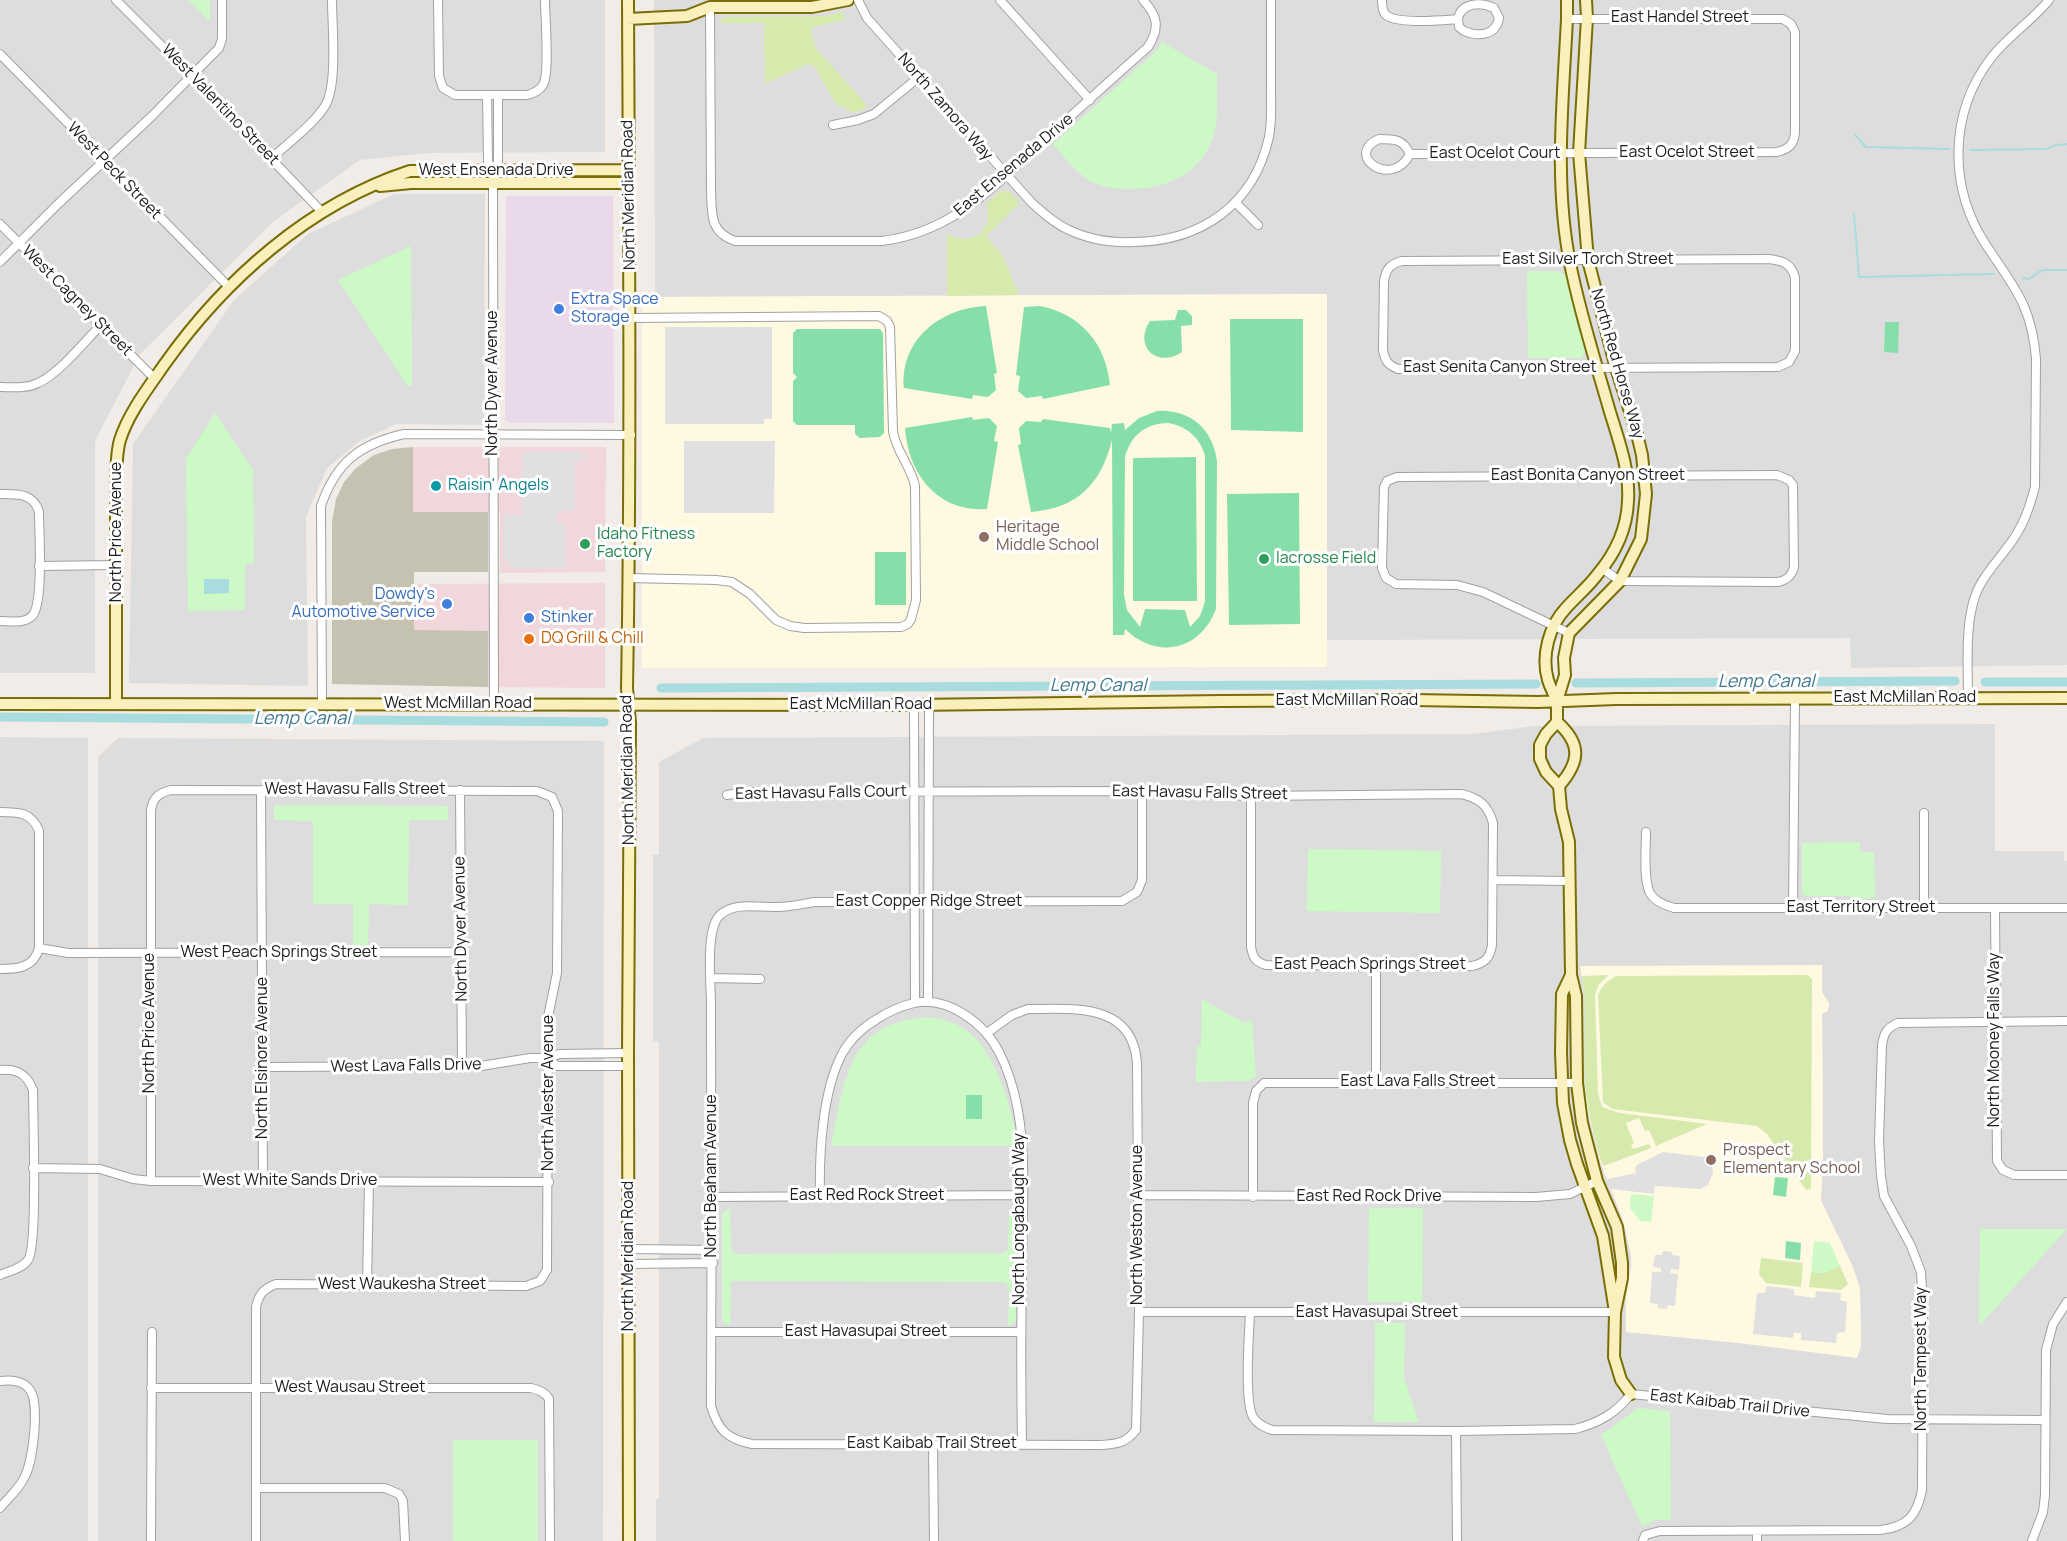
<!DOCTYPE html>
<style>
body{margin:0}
canvas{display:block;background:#f1ece7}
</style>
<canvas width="2067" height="1541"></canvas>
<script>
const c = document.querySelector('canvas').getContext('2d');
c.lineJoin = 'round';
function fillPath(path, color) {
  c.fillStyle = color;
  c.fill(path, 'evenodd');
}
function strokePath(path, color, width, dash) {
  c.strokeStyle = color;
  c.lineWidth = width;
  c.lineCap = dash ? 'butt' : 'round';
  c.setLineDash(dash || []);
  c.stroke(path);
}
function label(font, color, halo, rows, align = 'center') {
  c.font = font + ' Manrope,sans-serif';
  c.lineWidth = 6;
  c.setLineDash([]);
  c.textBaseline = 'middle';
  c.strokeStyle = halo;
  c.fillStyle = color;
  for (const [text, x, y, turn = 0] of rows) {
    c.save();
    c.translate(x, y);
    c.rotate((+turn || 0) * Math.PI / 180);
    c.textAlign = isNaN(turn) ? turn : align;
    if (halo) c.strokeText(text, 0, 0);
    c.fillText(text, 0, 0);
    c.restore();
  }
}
fillPath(new Path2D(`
 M0 0H605V152L427 153 360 160 274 221 140 354 95 441V673H0Z
 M654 0H2067V665L1851 668 1850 638 1327 640V294L655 297Z
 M394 194H485L484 425 396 424 360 441 327 468 306 517 308 686 129 683 133 444 234 300 308 234Z
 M1995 724V851H2064V861H2067V1541H656V1499H659V1042L653 1041V855H659V762L703 738 1473 734 1534 726ZM1581 966H1822L1823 1155 1821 1201 1852 1265 1860 1288 1861 1347 1786 1348 1626 1332V1298L1631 1267V1256L1623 1220 1601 1164 1587 1109 1585 1083V997Z
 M0 737 88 738V1541H0Z
 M118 738 604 741 603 1541H98V757Z`), '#deddde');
fillPath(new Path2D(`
 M413 447H606L605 572 500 573V512H413Z
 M605 583V688L488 687V631H414V584Z`), '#f1d7db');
fillPath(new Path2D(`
 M506 196H613L614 423H510L505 420Z`), '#ead9ea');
fillPath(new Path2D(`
 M1327 294V667L642 668V297Z
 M1822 965V992L1829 1003 1828 1011 1822 1014 1823 1155 1821 1201 1852 1265 1860 1289 1861 1347 1857 1358 1732 1342 1626 1332V1298L1631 1267V1256L1623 1220 1601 1164 1587 1109 1585 1083V997L1580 966Z`), '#fff9e2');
fillPath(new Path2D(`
 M413 447V512H488V572H414V630L488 631V687L332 684V521L336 499 344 482 356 468 374 455 392 449Z`), '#c6c2b2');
fillPath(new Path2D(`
 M842 12 846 19 811 28 815 47 865 103 867 108 854 113 836 104 814 66 808 64 765 84 764 23H719L725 17 825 16Z
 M1002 190 1010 192 1020 203 986 236 1002 254 1019 295 947 296V234C961 242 981 241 987 223 989 216 987 210 987 203Z
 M1609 975 1599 984 1595 995 1598 1093 1602 1107 1620 1113 1707 1124 1656 1146 1649 1130 1645 1131 1639 1118 1626 1123 1634 1143 1631 1145 1633 1149 1649 1144 1651 1148 1604 1166 1602 1164C1594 1138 1587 1110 1585 1082 1583 1047 1588 1011 1582 976Z
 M1808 975 1812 979 1811 1189 1806 1190 1767 1134 1757 1126 1612 1109 1603 1102 1598 995C1601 987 1608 980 1616 976Z
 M1761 1258 1803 1263 1801 1287 1766 1283 1759 1274Z
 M1840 1266 1848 1284 1841 1290 1809 1287 1811 1272 1824 1273Z`), '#d7eaae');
fillPath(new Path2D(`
 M189 0H210V22Z
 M1162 42 1217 74C1217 98 1220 125 1209 147 1193 178 1162 189 1128 189 1115 189 1105 188 1093 182 1076 174 1065 158 1053 144L1156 51Z
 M411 246 412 386 407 385 338 280Z
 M1527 271H1559L1563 275 1569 274 1589 352 1584 353 1582 358H1528Z
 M215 413 253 470 254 563 245 564V610L188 611 186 459Z
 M274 805 448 806V820H409L408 905 369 904 368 947H353V904H313V821L274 820Z
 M1860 842V852H1874L1875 897 1858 900 1851 896H1806L1802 893V843Z
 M1308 849 1441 851 1440 913 1307 911Z
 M1202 999 1244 1023 1252 1020 1256 1077 1249 1081 1196 1082 1197 1047 1201 1046Z
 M925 1017C974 1019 992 1054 1006 1096 1011 1113 1017 1129 1016 1146H831C845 1082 846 1024 925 1017Z
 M1631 1194 1654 1196 1651 1222 1640 1221 1630 1208Z
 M730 1208 731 1249 736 1254 1005 1253 1008 1250 1009 1209 1017 1214 1016 1321 1008 1327 1009 1286 1005 1282 731 1281 730 1326 722 1322V1213Z
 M1369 1208H1423L1422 1302H1368Z
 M1980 1229H2067L1979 1326Z
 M1814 1241 1830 1243 1840 1266 1824 1273 1811 1272Z
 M1375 1323H1405L1404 1378 1419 1422H1374Z
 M1638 1408 1670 1411 1671 1520H1656L1642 1526 1601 1435Z
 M453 1440H538V1541H453Z`), '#ccf9c6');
fillPath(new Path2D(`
 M986 306 997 373 994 374 996 390 988 397 973 395 972 399 904 388C900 339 941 308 986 306Z
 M1040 306C1081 314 1106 344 1110 385L1043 399 1042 396 1026 398 1018 391 1020 376 1016 375 1024 307Z
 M1178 310H1186L1192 316V325L1181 326 1182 352C1157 369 1133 346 1150 321L1175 320Z
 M1230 319H1303V432L1231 430Z
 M1885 322H1899L1898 353 1884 352Z
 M797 329H880L883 333 884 433 880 437 860 438 855 434V425H797L793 421V381L797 377 793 373V333Z
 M1157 411C1190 409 1213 429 1217 461L1216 609C1200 651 1157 660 1125 629L1124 635H1113L1112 440C1101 484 1078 508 1031 512L1018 445 1021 444 1019 428 1026 421 1041 422 1043 419 1110 428 1111 433 1112 424 1124 423 1125 430 1139 418ZM1169 423C1188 427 1200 438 1205 456V602L1200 616 1190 627 1185 610 1145 609 1140 627 1127 610 1124 595 1125 457C1131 435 1146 423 1169 423Z
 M972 417 973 420 989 418 997 426 994 441 998 442 987 509C938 513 908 474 905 428Z
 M1196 457 1197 601H1133V458Z
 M1299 493 1300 624 1229 625 1227 494Z
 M875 552H906V605H875Z
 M966 1095H982V1119H966Z
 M1775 1177 1788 1178 1786 1197 1773 1195Z
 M1786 1241 1801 1243 1800 1260 1785 1258Z`), '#86dfab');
fillPath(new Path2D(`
 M665 327H772V419H764V424H665Z
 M684 441H775L774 513H684Z
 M527 452H579L580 454H587L588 460 580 459 579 462 568 463V465L575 464V510L558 511 557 522 565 523V568L510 569 509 561H503V515L523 514 522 453Z
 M1663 1152 1705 1157 1712 1166 1713 1173 1708 1185 1700 1189 1655 1186 1654 1194 1611 1189 1607 1179 1636 1173 1635 1169 1637 1165Z
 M1663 1251 1672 1252V1255L1680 1256 1679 1270 1671 1269 1670 1273 1678 1274 1675 1306 1668 1305 1667 1309 1658 1308V1304L1650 1303 1652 1272H1661V1268L1653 1267 1655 1255H1662Z
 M1766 1286 1794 1289V1295L1815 1298 1816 1291 1841 1293 1840 1300 1847 1302 1845 1332 1837 1333 1836 1343 1801 1340V1333H1794L1793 1338 1753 1334 1757 1293H1765Z`), '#e0e0e0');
fillPath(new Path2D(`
 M204 579H229V593L204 594Z`), '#a8dcde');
strokePath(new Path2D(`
 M1855 135 1866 147 1949 149
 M1970 150 2046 149 2057 145 2067 144
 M1854 214 1859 277 1994 274
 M2023 278 2029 279 2042 270H2067`), '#a8dcde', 2);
strokePath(new Path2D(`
 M1985 682H2067
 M1576 683 1955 681
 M661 688 1536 684
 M0 717 604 722`), '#a8dcde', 9);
const street = new Path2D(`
 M116 0 191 75 322 212
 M438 0 439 76 443 88 455 95H527C534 93 539 91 543 85 550 73 545 17 545 0
 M858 0 867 18 1031 202C1042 212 1054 223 1067 229 1087 239 1111 243 1134 242 1201 241 1254 205 1269 137 1272 122 1271 106 1271 91 1271 61 1271 30 1271 0
 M1000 0 1090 100
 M1382 0C1382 5 1382 10 1385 14 1395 25 1443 20 1458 19 1461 2 1481 2 1494 8L1499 18C1496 36 1478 37 1464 31L1459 27 1458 19
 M710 7 711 189C712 213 709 232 735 241H882C955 232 997 183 1049 136 1082 106 1115 76 1148 47 1160 28 1158 16 1143 0
 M0 54 229 287
 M487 95 488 162 494 171
 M833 125 858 120 874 114 919 77
 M1379 139C1395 139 1403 139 1410 154 1392 190 1343 155 1379 139Z
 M1410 154 1777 152C1790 149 1795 143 1795 130V32L1791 24 1783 19H1567
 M272 158C289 142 312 126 325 106 338 85 332 26 332 0
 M1235 202 1258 225
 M0 224 154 378
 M1769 259C1784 261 1790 263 1795 277V351L1789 362 1778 367 1398 369C1388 365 1385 361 1383 350L1384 281C1386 269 1390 264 1402 261Z
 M0 262 59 203 151 117 219 48 222 39V0
 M0 387C12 387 26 389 38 383 60 373 83 343 101 325
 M0 494C17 494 34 493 39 512 39 531 44 605 32 616 24 624 10 621 0 621
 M39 566 116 565
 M629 578 716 580 732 582 750 594 776 620 790 626 804 628 901 627 908 624 911 619 916 600 915 486C911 466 896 452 893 431L890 327 887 321 879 316 630 318
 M1569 633 1483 592 1457 585 1396 584 1386 578 1382 568 1384 487 1387 481 1397 477 1777 475 1789 480 1793 485 1794 567C1792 576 1787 580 1778 582L1620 581 1603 569
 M1968 698C1968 666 1964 616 1979 587 1988 569 2003 555 2014 538 2025 522 2030 505 2035 487L2036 359C2032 306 2014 287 1986 245 1948 187 1949 113 1991 58 2008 36 2032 21 2049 0
 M494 704 493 183 494 171 498 162V95
 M322 705 321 506C336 462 360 444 404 434L631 435
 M914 705 915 1003
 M261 790 263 1182
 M460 790 462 1067
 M727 795 746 792 1142 791 1251 796 1461 794C1479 798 1488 805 1493 823L1492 945C1490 958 1485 963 1472 966L1266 965C1255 962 1253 957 1251 947V796
 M0 812C18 812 32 812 39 831V948
 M1646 832C1646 847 1643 880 1650 893 1655 902 1665 905 1674 908H2067
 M1493 880 1570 881
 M1793 908 1795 699
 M1924 908V813
 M1995 908 1997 1161 2003 1170 2014 1175H2067
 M0 969C17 969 34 968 39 948L68 953 461 952
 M711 978 760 979
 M928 1002 929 705
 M987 1033 1012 1015 1028 1009C1073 1009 1133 1002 1137 1063L1139 1312 1136 1430C1126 1443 1117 1444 1101 1445L752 1444C727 1439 718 1430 711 1406 712 1272 711 1138 711 1004 711 984 705 929 720 915 735 901 760 908 778 907 790 907 802 904 814 902L1122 901 1137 892 1142 880V791
 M628 1053 559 1054 548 1058 557 1066H628
 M263 1067 481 1066 530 1058H548
 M0 1070C17 1068 27 1074 33 1090 33 1116 38 1247 28 1260 22 1269 9 1271 0 1275
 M1376 1081V966
 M33 1168 100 1169 133 1179 151 1181 549 1182
 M151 1181V810C153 798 158 793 171 790L537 791 552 797 558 811 557 973 548 1017 547 1270 540 1281 526 1286 276 1284C263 1289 259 1294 256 1307V1541
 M1137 1195 1536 1197 1570 1194 1597 1181
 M711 1197 1022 1195
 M820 1197C819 1155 822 1092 842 1054 850 1039 862 1028 877 1019 888 1012 901 1006 914 1003 948 996 984 1023 999 1052 1032 1117 1022 1197 1022 1267 1021 1326 1021 1385 1022 1445
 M1253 1197V1103L1256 1091 1264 1083H1577
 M629 1249 713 1250
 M629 1264 713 1263
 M367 1285 369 1181
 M1139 1312H1615
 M1250 1313C1249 1333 1244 1402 1253 1417 1257 1424 1264 1427 1272 1430L1456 1431 1575 1429C1599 1423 1616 1413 1631 1394L1887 1419 2045 1420
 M712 1332H1021
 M0 1381C11 1380 23 1380 30 1390 40 1404 33 1463 24 1478 19 1489 8 1498 0 1508
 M151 1388H531C539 1390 545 1392 549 1399L550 1541
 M1456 1431 1457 1541
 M933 1445 934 1541
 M256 1488H385L399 1494 403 1501 405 1541
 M1757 1531V1541
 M151 1541 152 1332
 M1643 1541 1645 1535 1660 1531 1880 1530C1907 1527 1917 1516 1922 1490L1923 1305 1921 1272 1911 1246 1884 1196 1881 1176 1879 1142 1882 1045C1884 1032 1887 1028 1898 1023L2067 1021
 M2032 1541 2043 1512 2045 1495 2046 1350 2053 1324 2067 1302`);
const secondary = new Path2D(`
 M628 0C629 229 631 458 627 688L630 723 628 1053 629 1541
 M1586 0 1587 18 1579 153 1588 260 1616 368 1637 434 1642 455 1646 494 1641 539 1620 581 1569 633 1564 658 1565 675 1557 701V722L1546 734 1540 745V759L1546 772 1559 786 1561 809 1569 842 1571 975 1576 996 1577 1083 1582 1123 1597 1181 1617 1227 1622 1263V1278L1615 1312
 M628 19 687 16 710 7H812L848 0
 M380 186 411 183H628
 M1557 701C1554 694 1550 687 1548 680 1541 656 1549 626 1566 608 1576 597 1588 587 1597 575 1615 554 1627 528 1628 501 1630 471 1619 441 1610 412 1596 363 1580 314 1570 263 1554 183 1563 100 1567 19V0
 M0 704 914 705 1222 701 1412 700 1538 702 1616 699 2067 698
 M116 704V472C117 461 117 450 120 440 128 414 148 388 164 365 224 280 309 204 410 171L628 170
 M1557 722C1582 744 1580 762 1559 786
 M1571 975 1562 994 1561 1052 1563 1103 1570 1140 1577 1164 1603 1236 1615 1312 1614 1357 1621 1380 1631 1394`);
strokePath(street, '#a1a1a1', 10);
strokePath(secondary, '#796e06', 14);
strokePath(street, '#fff', 8);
strokePath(secondary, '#f9f0bd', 10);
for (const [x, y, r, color] of [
 [559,309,6,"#3f7fe0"],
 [436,486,6,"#0f9aa8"],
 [984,537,6,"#8d6e63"],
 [585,544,6,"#2e9e5b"],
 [1264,559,6,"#2e9e5b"],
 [447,604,6,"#3f7fe0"],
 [529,618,6,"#3f7fe0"],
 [529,639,6,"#e8710a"],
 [1711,1160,6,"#8d6e63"]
]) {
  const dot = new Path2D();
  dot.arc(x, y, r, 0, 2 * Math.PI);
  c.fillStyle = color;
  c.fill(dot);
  strokePath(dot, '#fff', 2);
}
label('16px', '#202020', '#fff', [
 ["East Handel Street",1680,18],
 ["West Valentino Street",220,105,46],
 ["North Zamora Way",945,107,49],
 ["East Ocelot Street",1687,153],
 ["East Ocelot Court",1495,154],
 ["East Ensenada Drive",1014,165,-40],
 ["West Peck Street",114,171,46],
 ["West Ensenada Drive",496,171],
 ["North Meridian Road",629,195,-91],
 ["East Silver Torch Street",1588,260],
 ["West Cagney Street",77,301,45],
 ["North Red Horse Way",1617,364,74],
 ["East Senita Canyon Street",1500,368],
 ["North Dyver Avenue",493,383,-90],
 ["East Bonita Canyon Street",1588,476],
 ["North Price Avenue",117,532,-90],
 ["East McMillan Road",1905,698],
 ["East McMillan Road",1347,701],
 ["West McMillan Road",458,704],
 ["East McMillan Road",861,705],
 ["North Meridian Road",628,770,-91],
 ["West Havasu Falls Street",355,790],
 ["East Havasu Falls Court",821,793,-1],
 ["East Havasu Falls Street",1200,793,1],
 ["East Copper Ridge Street",929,902],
 ["East Territory Street",1861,908],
 ["North Dyver Avenue",461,929,-91],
 ["West Peach Springs Street",279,953],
 ["East Peach Springs Street",1370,965],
 ["North Price Avenue",150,1023,-90],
 ["North Mooney Falls Way",1995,1040,-90],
 ["North Elsinore Avenue",263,1058,-90],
 ["West Lava Falls Drive",406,1066,-1],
 ["East Lava Falls Street",1418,1082],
 ["North Alester Avenue",549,1093,-90],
 ["North Beaham Avenue",712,1176,-90],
 ["West White Sands Drive",290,1181],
 ["East Red Rock Street",867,1196],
 ["East Red Rock Drive",1369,1197],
 ["North Longabaugh Way",1020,1219,-90],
 ["North Weston Avenue",1138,1225,-90],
 ["North Meridian Road",629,1256,-90],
 ["West Waukesha Street",402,1285],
 ["East Havasupai Street",1377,1313],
 ["East Havasupai Street",866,1332],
 ["North Tempest Way",1922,1359,-90],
 ["West Wausau Street",350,1388],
 ["East Kaibab Trail Drive",1730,1404,6],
 ["East Kaibab Trail Street",932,1444]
]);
label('16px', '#366cbe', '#fff', [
 ["Extra Space",571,300],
 ["Storage",571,318],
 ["Dowdy's",435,595,"right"],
 ["Automotive Service",435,613,"right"],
 ["Stinker",541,618]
], 'left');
label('16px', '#0d838f', '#fff', [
 ["Raisin' Angels",448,486]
], 'left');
label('16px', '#785e54', '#fff', [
 ["Heritage",996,528],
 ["Middle School",996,546],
 ["Prospect",1723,1151],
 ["Elementary School",1723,1169]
], 'left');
label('16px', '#27864d', '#fff', [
 ["Idaho Fitness",597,535],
 ["Factory",597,553],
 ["lacrosse Field",1276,559]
], 'left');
label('16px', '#c56008', '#fff', [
 ["DQ Grill & Chill",541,639]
], 'left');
label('italic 18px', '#417890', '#fff', [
 ["Lemp Canal",1766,682],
 ["Lemp Canal",1098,686],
 ["Lemp Canal",302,719]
]);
</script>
